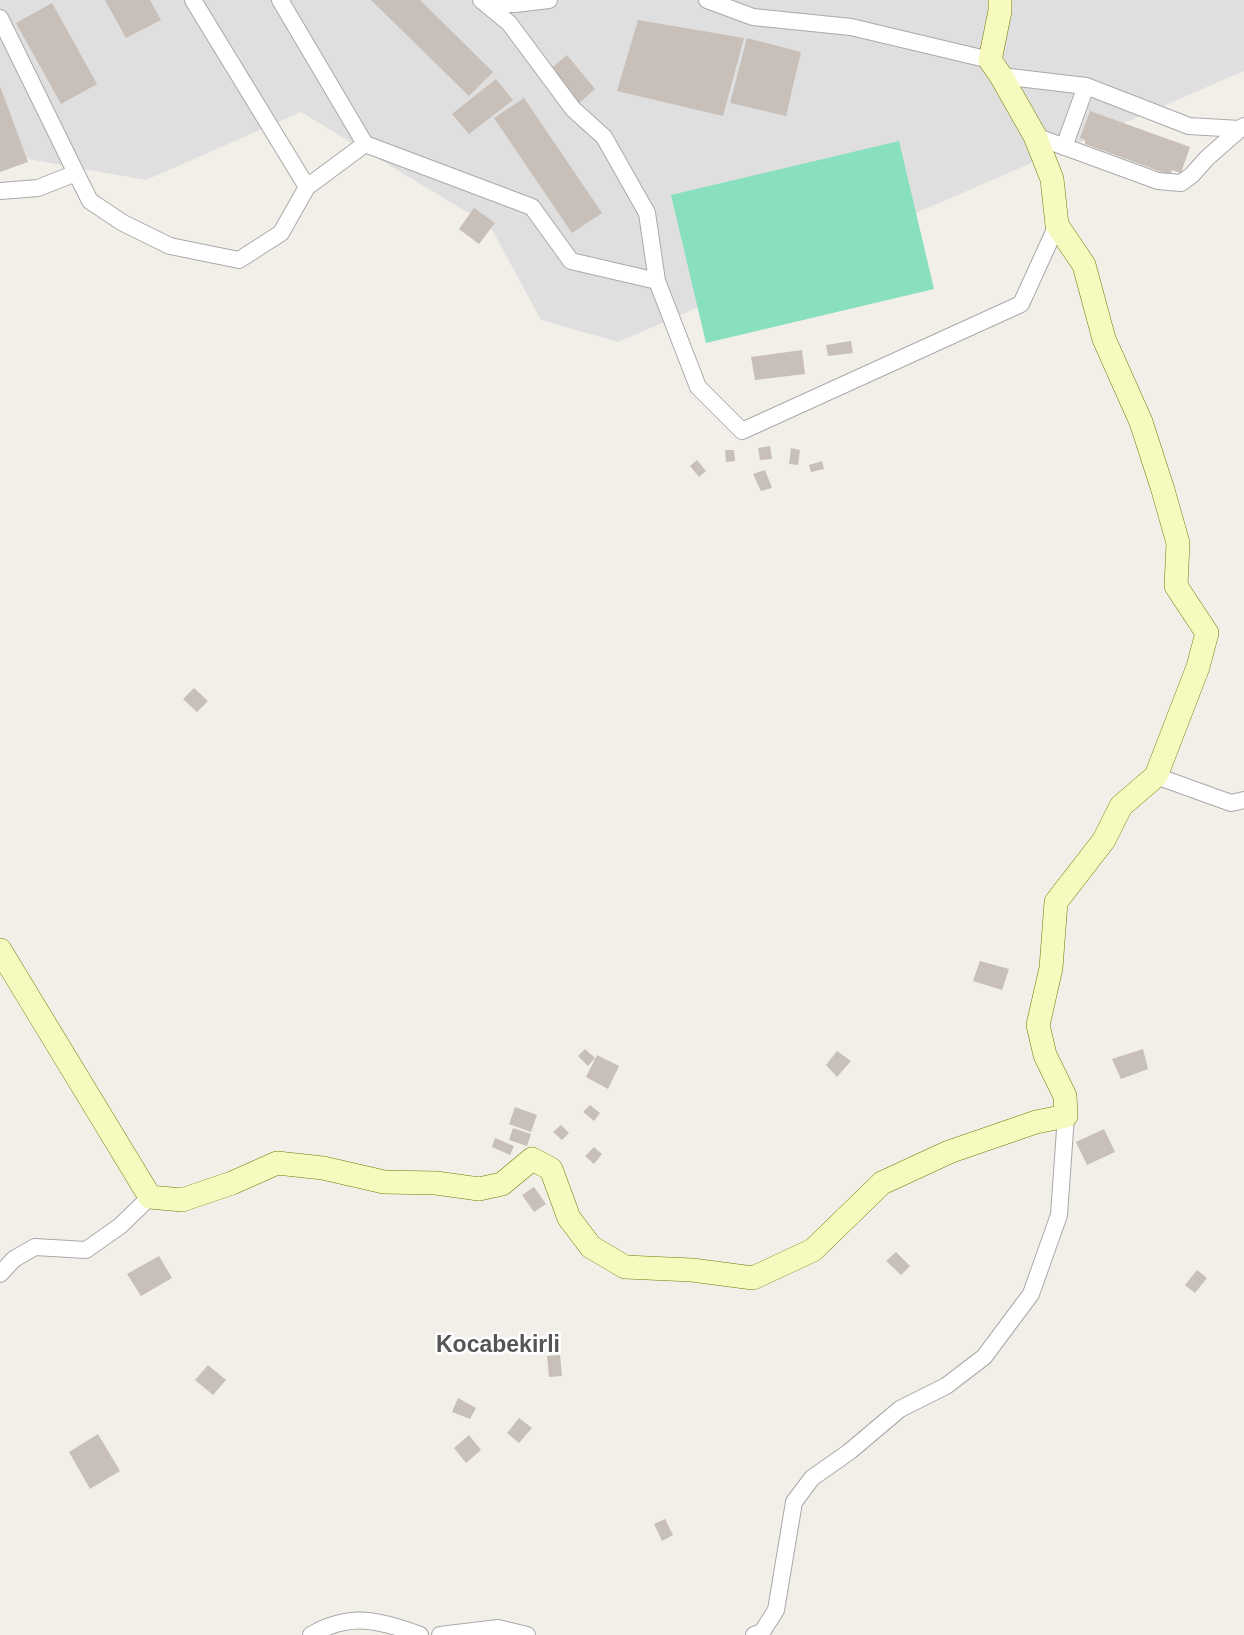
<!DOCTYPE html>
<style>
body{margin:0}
canvas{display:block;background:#f2efe9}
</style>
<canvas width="1244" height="1635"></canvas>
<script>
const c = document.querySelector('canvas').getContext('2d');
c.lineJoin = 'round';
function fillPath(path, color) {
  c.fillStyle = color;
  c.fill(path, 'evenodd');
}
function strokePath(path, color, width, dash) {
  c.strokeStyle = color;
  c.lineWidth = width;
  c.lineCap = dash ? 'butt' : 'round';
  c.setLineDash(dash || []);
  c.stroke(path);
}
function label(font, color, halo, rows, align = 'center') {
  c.font = font + ' Arial,sans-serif';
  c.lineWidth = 5;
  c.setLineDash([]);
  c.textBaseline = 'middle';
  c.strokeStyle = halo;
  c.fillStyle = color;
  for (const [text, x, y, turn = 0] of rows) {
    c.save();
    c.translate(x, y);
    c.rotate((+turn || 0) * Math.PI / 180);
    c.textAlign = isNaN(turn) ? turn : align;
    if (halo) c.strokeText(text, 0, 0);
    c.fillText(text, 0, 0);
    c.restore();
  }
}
fillPath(new Path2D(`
 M0 0H1244V71L618 342 541 320 490 226 301 112 146 180 0 154Z`), '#e0dfdf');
fillPath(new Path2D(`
 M899 141 934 289 706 343 671 195Z`), '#88e0be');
fillPath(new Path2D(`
 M105 0H150L161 20 126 38Z
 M371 0H420L493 72 469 96Z
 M52 3 97 84 61 104 16 23Z
 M638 20 744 38 723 116 617 91Z
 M747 38 801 52 786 116 730 103Z
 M567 55 595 89 577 105 548 71Z
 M496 79 513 100 469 134 452 114Z
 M0 86 28 162 0 172Z
 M524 98 602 213 572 233 494 118Z
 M1090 111 1190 147 1181 173 1172 170 1170 175 1085 144V140L1080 138Z
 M474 208 495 223 479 244 459 229Z
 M851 341 853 353 828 356 826 345Z
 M802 350 805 374 755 380 751 357Z
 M770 446 772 459 760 460 758 448Z
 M791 448 800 450 798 465 789 464Z
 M725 450H734L735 461 726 462Z
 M697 460 706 471 699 477 690 466Z
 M822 461 824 469 811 472 809 465Z
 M765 470 772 488 761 491 753 474Z
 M194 688 208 701 197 712 183 699Z
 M980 961 1009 969 1002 990 973 981Z
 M585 1049 595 1058 588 1066 578 1056Z
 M1143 1049 1148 1069 1121 1079 1112 1059Z
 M837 1051 851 1061 837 1077 826 1065Z
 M597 1055 619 1066 608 1089 586 1077Z
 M590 1105 600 1113 594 1121 583 1112Z
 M515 1107 537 1115 531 1132 509 1124Z
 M561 1125 569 1133 562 1140 553 1132Z
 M513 1128 531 1134 527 1146 509 1140Z
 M1104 1129 1115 1152 1087 1165 1076 1142Z
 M495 1138 514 1146 510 1155 492 1147Z
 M594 1147 602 1154 594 1164 585 1156Z
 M534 1187 546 1204 534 1212 522 1195Z
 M896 1252 910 1266 901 1275 886 1261Z
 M159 1256 172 1278 141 1296 127 1274Z
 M1197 1270 1207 1278 1195 1293 1185 1285Z
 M560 1355 562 1376 549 1377 547 1356Z
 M208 1365 226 1380 213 1395 195 1380Z
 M458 1398 476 1408 470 1419 452 1412Z
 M519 1418 532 1428 519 1443 507 1433Z
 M98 1434 120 1471 90 1489 69 1452Z
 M469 1435 481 1450 466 1463 454 1448Z
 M665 1519 673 1535 662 1541 654 1524Z`), '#c7bfb8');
const street = new Path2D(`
 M193 0 307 187
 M280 0 365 144 532 207 571 261 657 281
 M481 0 509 23 573 109 604 137 647 213 657 281 698 387 742 431 1021 304 1057 225
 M707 0 753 17 851 27 990 60
 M486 4H515L549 0
 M0 18 76 173
 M1001 76 1086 86 1189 126 1240 129 1244 126
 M1035 136 1158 181 1181 183 1192 175 1207 158 1240 129
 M1064 147 1086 86
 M0 191 38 188 76 173 90 201 123 223 170 246 239 260 281 233 307 187 365 144
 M1156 776 1231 803 1244 800
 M0 1274 14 1259 35 1247 86 1250 120 1226 150 1197
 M311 1635C350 1612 380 1620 420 1635
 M440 1635 498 1628 527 1635
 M754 1635 762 1632 776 1610 794 1502 812 1478 849 1452 900 1409 946 1386 984 1357 1031 1294 1059 1215 1066 1116`);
const secondary = new Path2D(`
 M0 950 150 1197 182 1200 232 1183 277 1163 323 1168 384 1182 436 1183 479 1189 502 1184 532 1159 551 1169 569 1218 591 1247 625 1267 692 1270 753 1278 813 1250 882 1183 949 1152 1036 1122 1066 1116 1065 1096 1045 1055 1038 1025 1051 968 1056 902 1104 840 1121 806 1156 776 1198 667 1207 633 1176 586 1178 543 1163 490 1141 422 1104 339 1084 265 1057 225 1052 179 1035 136 1001 76 990 60 1000 11V0`);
strokePath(street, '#a9a9a9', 18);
strokePath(secondary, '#707d05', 24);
strokePath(street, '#fff', 16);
strokePath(secondary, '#f7fabf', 23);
label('bold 23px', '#555', '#fff', [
 ["Kocabekirli",498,1346]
]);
</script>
